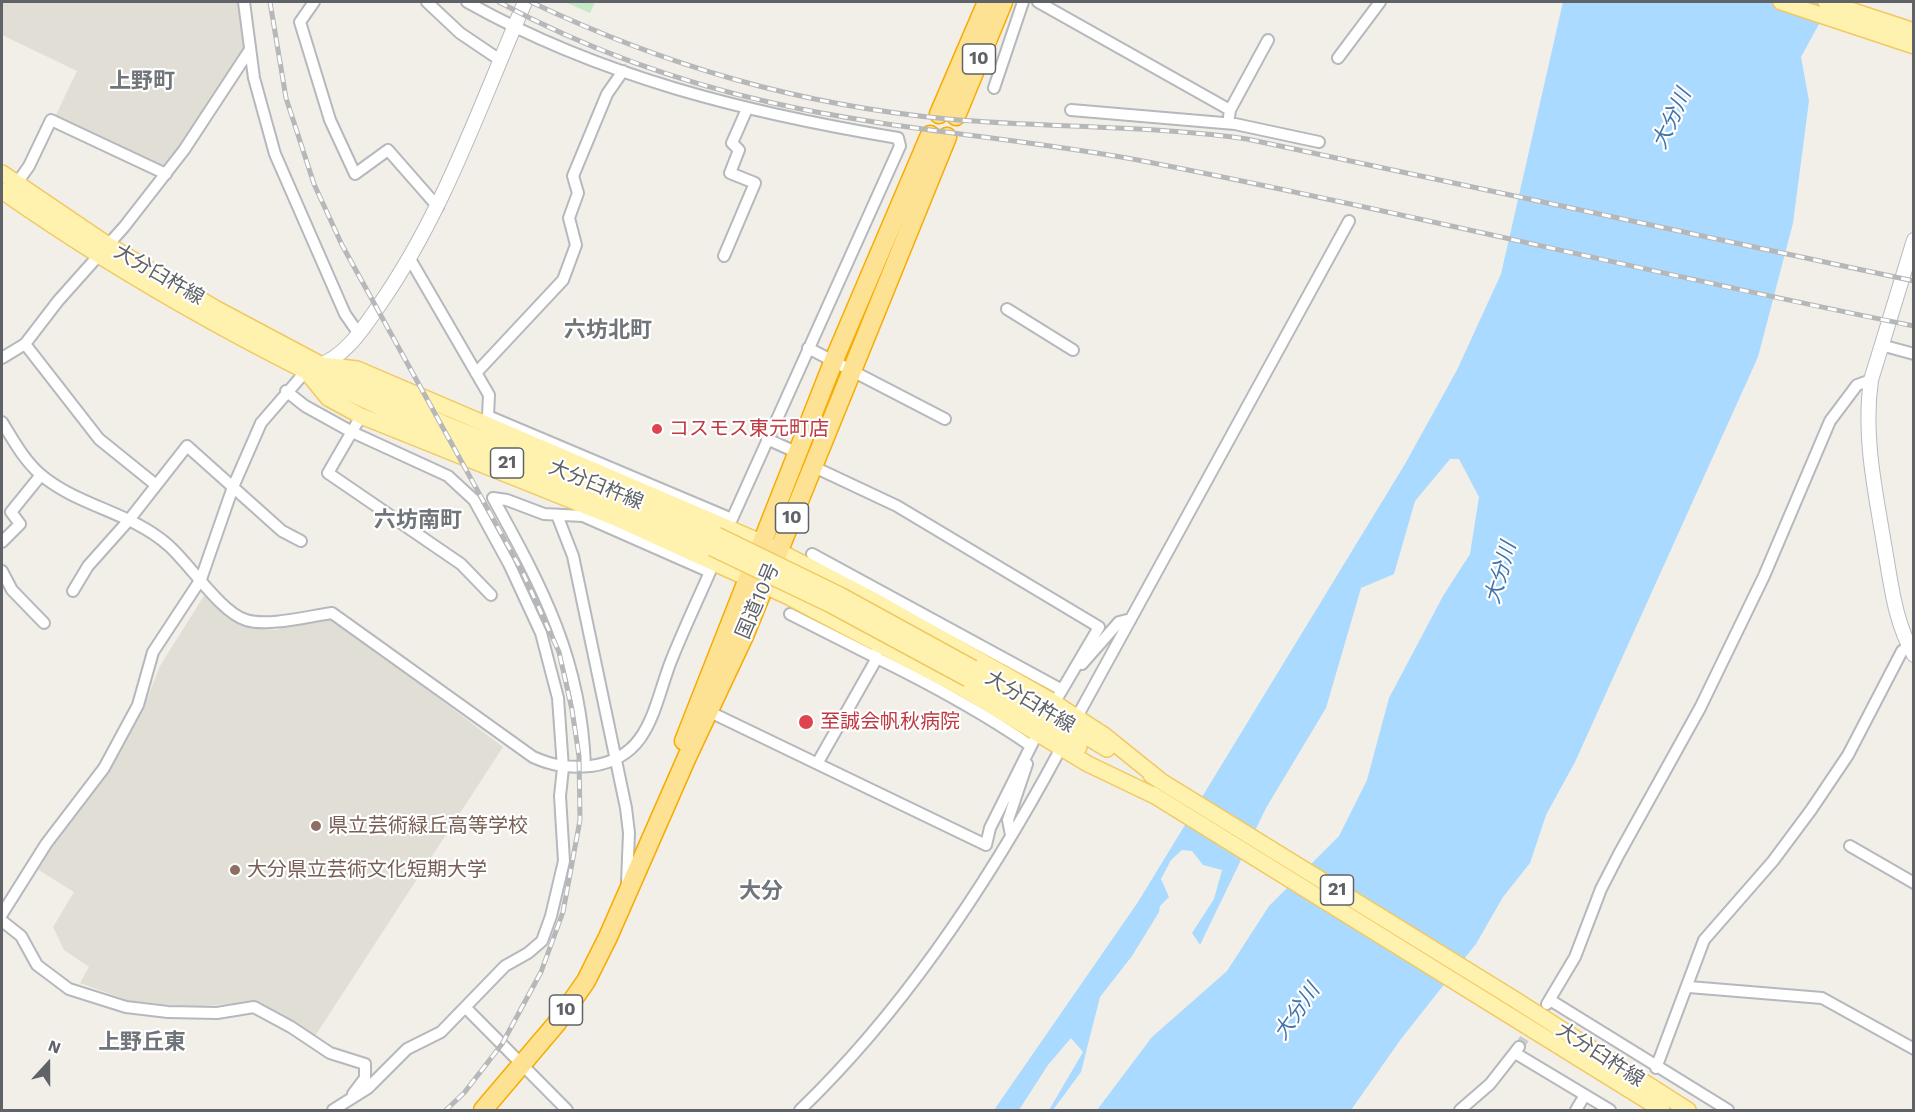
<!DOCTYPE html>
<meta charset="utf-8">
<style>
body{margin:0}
#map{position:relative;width:1915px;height:1112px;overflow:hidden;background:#f1efe8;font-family:"Work Sans",sans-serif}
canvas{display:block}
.frame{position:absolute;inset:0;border:3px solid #5f6368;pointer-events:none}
.north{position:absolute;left:18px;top:1034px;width:60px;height:60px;-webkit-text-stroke:4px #fff;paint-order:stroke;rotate:21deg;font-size:16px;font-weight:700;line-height:24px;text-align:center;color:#5f6368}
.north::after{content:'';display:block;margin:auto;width:21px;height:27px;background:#5f6368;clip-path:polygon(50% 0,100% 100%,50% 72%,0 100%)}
</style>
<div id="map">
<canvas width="1915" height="1112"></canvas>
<div class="frame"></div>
<div class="north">N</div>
</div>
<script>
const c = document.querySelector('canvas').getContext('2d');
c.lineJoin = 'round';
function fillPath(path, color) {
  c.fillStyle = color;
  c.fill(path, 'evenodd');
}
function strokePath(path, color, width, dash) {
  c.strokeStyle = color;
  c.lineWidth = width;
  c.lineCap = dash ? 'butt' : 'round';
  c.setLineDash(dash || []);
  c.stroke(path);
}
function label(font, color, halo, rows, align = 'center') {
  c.font = font + ' "Work Sans","Noto Sans JP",sans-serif';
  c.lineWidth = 4.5;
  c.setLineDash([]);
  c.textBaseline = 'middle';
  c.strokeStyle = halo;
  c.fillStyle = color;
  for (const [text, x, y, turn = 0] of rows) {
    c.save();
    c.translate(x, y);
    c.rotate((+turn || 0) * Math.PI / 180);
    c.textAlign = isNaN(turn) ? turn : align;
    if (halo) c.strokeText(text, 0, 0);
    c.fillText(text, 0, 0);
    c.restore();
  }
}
fillPath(new Path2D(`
 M2 2H238L244 46 181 147 163 171 54 119 77 71 2 35Z
 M205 594 245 627 277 630 289 624 334 619 503 747 315 1036 252 1002 190 1007 130 1001 80 983 89 967 64 950 53 927 74 892 37 869 117 754 145 704 160 666Z`), '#e1ded6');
fillPath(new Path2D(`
 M565 2H595L590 13Z`), '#c5e8c5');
fillPath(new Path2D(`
 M1563 2H1831L1801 57 1809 101 1793 223 1758 357 1575 762 1546 815 1530 863 1503 897 1476 944 1401 1039 1351 1110H1097L1152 1037 1227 971 1269 906 1339 836 1367 780 1389 698 1443 596 1470 554 1479 497 1459 459H1450L1415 501 1394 574 1361 588 1326 708 1266 808 1200 945 1192 933 1214 899 1222 870 1203 865 1192 851 1182 850 1171 860 1161 879 1169 897 1160 906 1159 912 1132 956 1100 997 1081 1072 1053 1110H1049L1083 1052 1071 1038 1048 1065 1019 1110H994L1138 902 1405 464 1457 370 1501 274Z`), '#aadaff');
strokePath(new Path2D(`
 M1519 1047 1543 1010`), '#ccccc8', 10, [10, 5]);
const street = new Path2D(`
 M244 2 254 78 275 154 345 314 359 334
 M314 2 300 22 330 120 355 174 388 150 438 207
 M427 2 460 33 500 60
 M1038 2 1230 110
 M1338 58 1380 2
 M994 88 1023 2
 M1071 110 1235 124 1319 142
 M1229 117 1230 110 1268 40
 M17 183 29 166 51 120 166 174
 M724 256 755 183 730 173 739 150 732 143 747 109
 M410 259 489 395 488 416 732 519 900 146 898 138C748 113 600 77 467 2
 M1007 309 1073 350
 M25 344 99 439 156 485
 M1881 345 1914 354
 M808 348 945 419
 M2 358 25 344 58 301 124 227 184 150 249 51
 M476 373 563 280 576 245 569 218 578 193 573 176 607 94 623 71
 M286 391 305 406 352 432 448 476 474 500 509 564 541 633 558 698 563 768 560 796 564 861 551 916 542 941 528 953 505 966 441 1032 407 1049 368 1088 333 1110
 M361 416 328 473 461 564 491 595
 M2 422C13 440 24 460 40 474 77 506 131 512 168 545 189 563 221 613 246 620 268 627 309 616 332 613L533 757C553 766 568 768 591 766 650 758 653 708 671 661 683 631 697 601 710 572L583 516 544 514 507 500 493 498
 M767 439 798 453
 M812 466 897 506 1099 627 1059 695
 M493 498C543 589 581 659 585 766
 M557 515 573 556 626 808 629 833 627 883
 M2 542 20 524 11 512 41 475
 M812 554 1062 690
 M2 571 12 590 44 623
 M73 591 88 566 129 520 187 446 282 531 301 541
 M790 614 877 658 818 762
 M876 653 877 658C930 684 982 712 1031 746
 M1082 664 1119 622 1131 619
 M710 712 986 845 990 828 1033 742
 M1077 717 1349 221
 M1011 835 1008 820 1027 764
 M1850 846 1914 883
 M2 914 46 844 104 768 138 705 153 652 201 579 233 487 261 423 306 371
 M2 921 21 936 37 965 69 989 126 1007 168 1012 217 1013 254 1007 291 1027 330 1053 365 1064V1078L353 1094
 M1689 987 1822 998 1914 1049
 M1550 1000 1728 1110
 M1547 1004 1575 957 1601 889 1619 854 1700 708 1764 576 1830 421 1857 385 1871 380
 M466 1008 567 1110
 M1515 1053 1610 1110
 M1656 1068 1704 940 1773 861 1811 810 1848 755 1902 651 1908 646
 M800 1110C907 1007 991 879 1061 748
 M1460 1110 1490 1084 1519 1047
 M1576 1110 1585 1095`);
const secondary = new Path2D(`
 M1914 240 1871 380C1863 436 1875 489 1884 544 1891 582 1894 621 1914 655
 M316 367C346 356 362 330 380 304 444 212 480 105 525 2`);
const primary = new Path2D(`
 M1781 2 1914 46
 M1826 2 1914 31
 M2 173 108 245 215 308 322 365 445 424 717 535
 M2 191C139 287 287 367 441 435 530 474 622 509 712 548
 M322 365 357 369 763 543 877 602 1050 700 1104 735 1160 780
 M306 371 328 398 361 416 613 517 789 597 964 689 1088 764 1159 798
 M973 668 1107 749
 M968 679 1079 747
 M1151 775 1514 999 1688 1110
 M1152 794 1662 1110`);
const highway = new Path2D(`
 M939 114 987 2
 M956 116 1003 2
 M684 741 834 360 930 135
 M483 1110 556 1024 586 981 608 937 687 757 744 636 947 137`);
strokePath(street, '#b5b8bc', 14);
strokePath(secondary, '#b6babf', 16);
strokePath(primary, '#f2c960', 18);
strokePath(highway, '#f9ab00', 21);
strokePath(street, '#fff', 10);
strokePath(secondary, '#fff', 14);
strokePath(primary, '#fff2af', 15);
strokePath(highway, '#fde293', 18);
const rail = new Path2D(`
 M270 2 286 98 314 184 342 245 523 573 559 652 572 710 579 756 580 820 563 912 541 972 502 1044 464 1093 446 1110
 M499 2C584 48 679 82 773 103 896 131 1024 138 1148 162 1404 212 1658 275 1914 326
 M531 2C666 66 799 105 948 119 1048 128 1147 125 1247 139L1914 281`);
strokePath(rail, '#b6b7b8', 5);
strokePath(rail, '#fff', 3, [9]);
const primaryBridge = new Path2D(`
 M717 535 840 595 973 668
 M712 548 831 605 968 679`);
strokePath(primaryBridge, '#f2c960', 18, []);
strokePath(primaryBridge, '#fff2af', 15);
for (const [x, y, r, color] of [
 [657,429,6,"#e0444e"],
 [806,722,8,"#e0444e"],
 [316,826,6,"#8d6e63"],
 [235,870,6,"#8d6e63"]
]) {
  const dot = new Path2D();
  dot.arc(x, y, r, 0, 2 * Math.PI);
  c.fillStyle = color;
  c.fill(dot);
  strokePath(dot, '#fff', 2);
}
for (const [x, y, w] of [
 [979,59,33],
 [507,463,33],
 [792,518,33],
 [1337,890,33],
 [566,1010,33]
]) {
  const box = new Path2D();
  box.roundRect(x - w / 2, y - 15, w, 30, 4.5);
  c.fillStyle = '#fff';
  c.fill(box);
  strokePath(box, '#5f6368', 1.5);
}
label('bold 18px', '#5f6368', null, [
 ["10",979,59],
 ["21",507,463],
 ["10",792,518],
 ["21",1337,890],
 ["10",566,1010]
]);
label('20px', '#5f6368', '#fff', [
 ["大分臼杵線",159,275,30],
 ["大分臼杵線",596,485,22],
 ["国道10号",758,601,-67],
 ["大分臼杵線",1030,702,31],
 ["大分臼杵線",1600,1055,33]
]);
label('20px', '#be3a42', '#fff', [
 ["コスモス東元町店",669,429],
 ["至誠会帆秋病院",820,722]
], 'left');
label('20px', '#785e54', '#fff', [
 ["県立芸術緑丘高等学校",328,826],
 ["大分県立芸術文化短期大学",247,870]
], 'left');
label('italic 21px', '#4174aa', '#fff', [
 ["大分川",1672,119,-65],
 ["大分川",1501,573,-74],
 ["大分川",1297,1012,-55]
]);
label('bold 22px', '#70757a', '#fff', [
 ["上野町",142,82],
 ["六坊北町",608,331],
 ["六坊南町",418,521],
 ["大分",761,892],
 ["上野丘東",142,1043]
]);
</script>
